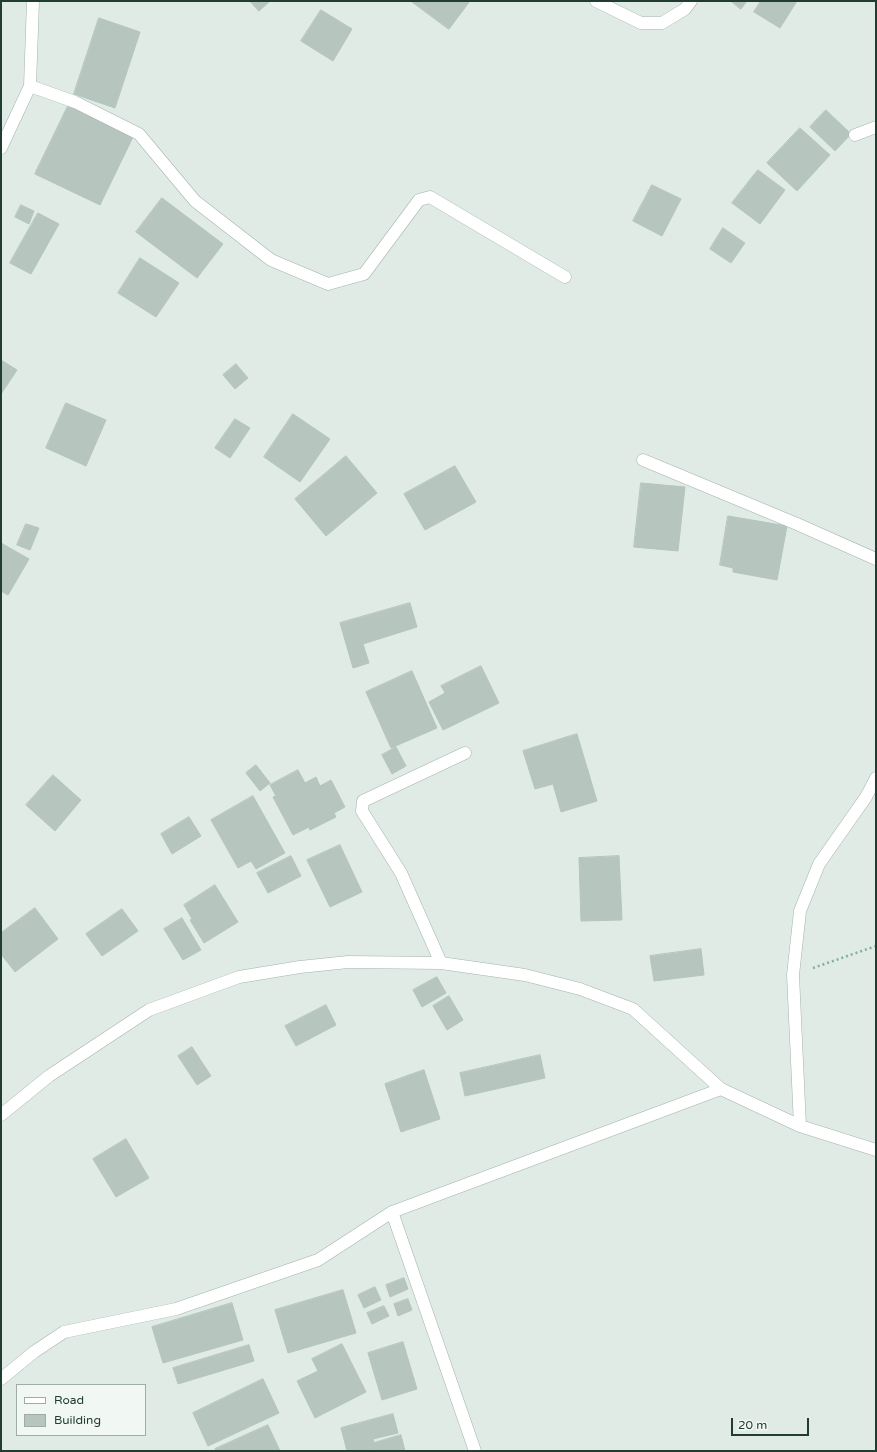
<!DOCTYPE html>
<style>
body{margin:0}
#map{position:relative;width:877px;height:1452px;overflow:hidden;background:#e0ebe6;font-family:"Varela Round",sans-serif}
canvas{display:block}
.frame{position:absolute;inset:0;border:2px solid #213c33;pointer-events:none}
.legend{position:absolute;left:16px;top:1384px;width:130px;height:52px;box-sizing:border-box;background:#f1f8f4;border:1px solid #9eada7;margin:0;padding:5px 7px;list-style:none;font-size:12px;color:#213c33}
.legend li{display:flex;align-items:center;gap:8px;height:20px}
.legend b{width:20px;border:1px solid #9eada7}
.scale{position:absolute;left:731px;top:1418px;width:78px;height:18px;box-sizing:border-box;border:2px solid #213c33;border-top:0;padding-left:5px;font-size:12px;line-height:14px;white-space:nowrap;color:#213c33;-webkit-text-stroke:3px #f1f8f4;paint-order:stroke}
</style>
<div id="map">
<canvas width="877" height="1452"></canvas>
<div class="frame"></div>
<ul class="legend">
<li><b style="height:5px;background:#fff"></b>Road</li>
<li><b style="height:11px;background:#b6c6be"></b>Building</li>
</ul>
<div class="scale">20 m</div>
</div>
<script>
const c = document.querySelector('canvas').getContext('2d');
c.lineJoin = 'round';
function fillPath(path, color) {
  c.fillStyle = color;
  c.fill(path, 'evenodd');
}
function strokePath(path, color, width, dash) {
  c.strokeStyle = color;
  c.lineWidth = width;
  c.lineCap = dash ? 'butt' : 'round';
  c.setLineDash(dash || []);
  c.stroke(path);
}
const building = new Path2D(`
 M250 1H270L259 11Z
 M411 1H470L449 29Z
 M731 1H747L741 9Z
 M761 1H797L780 28 754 12Z
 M321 10 352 29 333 61 301 41Z
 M99 18 140 32 115 108 74 94Z
 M68 106 133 137 100 205 35 174Z
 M826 110 851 134 835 151 810 127Z
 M800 128 830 155 797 191 767 163Z
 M758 170 785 190 760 224 732 203Z
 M652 185 681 199 662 236 633 221Z
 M162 198 223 244 197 278 136 232Z
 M21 205 34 211 29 224 15 217Z
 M38 213 59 224 31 274 10 263Z
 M723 228 745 243 731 263 710 249Z
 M140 258 179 283 156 317 118 293Z
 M1 360 17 370 1 394Z
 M236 364 248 378 235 389 223 375Z
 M66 403 106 420 86 466 46 448Z
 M293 414 330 439 300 482 264 457Z
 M235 419 250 428 230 458 215 448Z
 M346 456 377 493 326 536 295 499Z
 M455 466 476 502 425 530 404 494Z
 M641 483 685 487 678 551 634 547Z
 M728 516 787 526 777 580 733 572V568L720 565Z
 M26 524 39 528 30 550 17 545Z
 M1 543 29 559 8 595 1 591Z
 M410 603 417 627 363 644 369 663 353 668 340 623Z
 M481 666 499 703 443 730 429 702 445 693 441 686Z
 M412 671 437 728 391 748 366 692Z
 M577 734 597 801 561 812 553 784 535 789 523 751Z
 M396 747 406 766 392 774 382 755Z
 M256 765 270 783 260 791 246 773Z
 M298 770 305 783 316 777 320 786 331 780 345 807 334 813 336 817 310 830 309 827 293 835 273 797 276 796 270 785Z
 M53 775 81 800 55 831 26 805Z
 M253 796 285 853 256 869 251 861 238 868 211 820Z
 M189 817 201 836 172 854 161 834Z
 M340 845 362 892 330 907 307 860Z
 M291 856 301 876 268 893 257 873Z
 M619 856 622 920 581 921 579 858Z
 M215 885 238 922 204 943 190 920 192 919 184 905Z
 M35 908 58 939 15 972 1 954V933Z
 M122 909 138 931 102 956 86 934Z
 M182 918 201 950 183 960 164 929Z
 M701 949 704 975 654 981 650 956Z
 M437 977 446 993 422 1007 413 990Z
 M449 996 463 1020 447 1030 433 1006Z
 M326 1005 336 1025 296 1046 285 1026Z
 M192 1047 211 1076 197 1085 178 1056Z
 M540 1055 545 1078 465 1096 460 1073Z
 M424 1070 440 1119 401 1132 385 1084Z
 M126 1139 149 1178 116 1197 93 1159Z
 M404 1278 408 1289 390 1297 386 1285Z
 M375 1287 381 1300 364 1308 358 1295Z
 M343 1290 356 1333 288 1353 275 1310Z
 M408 1299 412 1310 398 1316 394 1304Z
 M232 1303 243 1340 163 1363 152 1327Z
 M384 1306 389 1316 372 1324 367 1313Z
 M403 1342 417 1389 382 1400 368 1353Z
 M342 1344 366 1392 315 1418 297 1381 318 1371 312 1359Z
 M249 1345 254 1361 178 1384 173 1368Z
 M263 1379 279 1413 208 1446 193 1413Z
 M393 1414 398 1433 373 1439 376 1451H347L341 1428Z
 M268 1425 280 1451H216L215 1449Z
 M401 1435 405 1451H377L374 1443Z`);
fillPath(building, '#b6c6be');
strokePath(building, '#b3c5bc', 1);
const minor = new Path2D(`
 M596 1 641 23H662L685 9 691 1
 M30 86 75 102 139 134 195 201 271 260 328 284 364 274 419 200 430 197 565 277
 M855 135 876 127
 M1 148 30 86 33 1
 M643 460 797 524 876 559
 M441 963 401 873 362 811 363 801 465 753
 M1 1115 49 1076 149 1010 239 977 300 967 348 962 441 963 525 975 580 989 633 1009 721 1089 800 1126 876 1150
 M800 1126 793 975 800 911 819 864 866 797 876 778
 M392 1212 475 1451
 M1 1379 34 1352 64 1332 176 1309 318 1260 392 1212 721 1089`);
strokePath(minor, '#a3b3ad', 13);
strokePath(new Path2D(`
 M813 968 876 946`), '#80af9d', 2.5, [2, 3]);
strokePath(minor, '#fff', 12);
</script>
